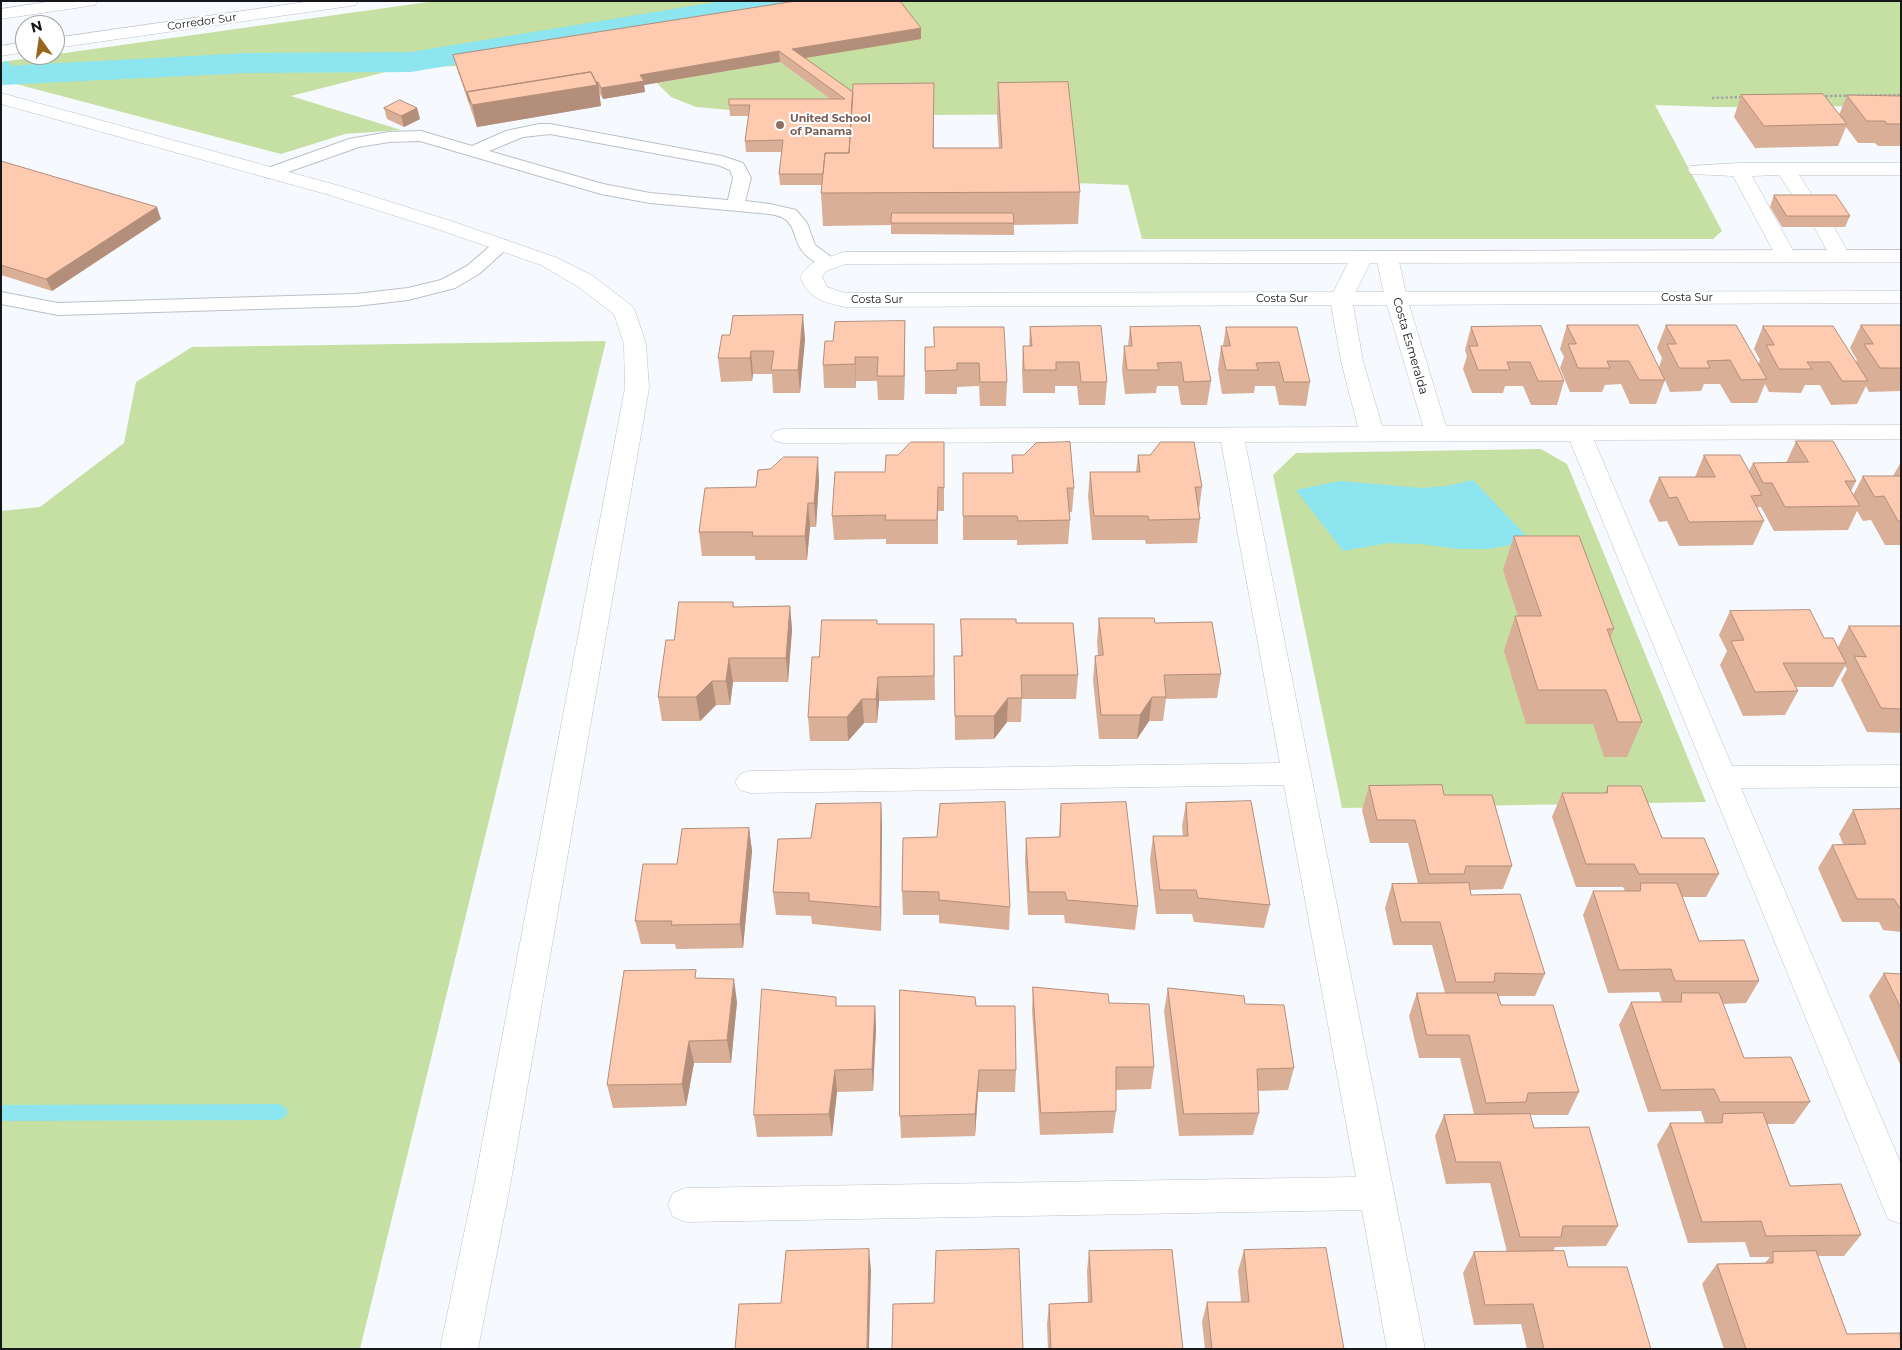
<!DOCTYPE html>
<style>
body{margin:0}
#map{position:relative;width:1902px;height:1350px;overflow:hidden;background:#f6f9fe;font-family:Montserrat,sans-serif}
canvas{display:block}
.frame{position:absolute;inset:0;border:2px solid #15171a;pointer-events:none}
.north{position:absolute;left:15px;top:15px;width:50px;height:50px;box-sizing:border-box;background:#fff;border:1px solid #a1a2a3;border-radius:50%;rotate:346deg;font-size:14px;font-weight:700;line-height:20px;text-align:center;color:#15171a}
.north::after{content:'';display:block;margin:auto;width:18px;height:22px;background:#98651a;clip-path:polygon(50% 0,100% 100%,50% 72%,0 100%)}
</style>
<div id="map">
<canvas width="1902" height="1350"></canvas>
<div class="frame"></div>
<div class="north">N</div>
</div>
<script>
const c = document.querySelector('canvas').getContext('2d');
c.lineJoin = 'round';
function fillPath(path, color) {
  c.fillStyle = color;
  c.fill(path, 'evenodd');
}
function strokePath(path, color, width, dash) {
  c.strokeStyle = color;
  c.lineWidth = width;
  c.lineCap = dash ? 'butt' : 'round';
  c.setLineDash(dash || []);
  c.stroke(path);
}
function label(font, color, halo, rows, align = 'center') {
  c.font = font + ' Montserrat,sans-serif';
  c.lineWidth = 4;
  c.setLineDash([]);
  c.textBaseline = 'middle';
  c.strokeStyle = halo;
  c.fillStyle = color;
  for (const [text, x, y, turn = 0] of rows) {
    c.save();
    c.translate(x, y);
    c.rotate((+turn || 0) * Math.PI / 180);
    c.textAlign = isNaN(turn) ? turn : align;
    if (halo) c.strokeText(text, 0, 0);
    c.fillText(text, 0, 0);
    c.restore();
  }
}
fillPath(new Path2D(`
 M435 1H865L456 66 397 69 291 96 401 130 345 134 281 154 1 80V62Z
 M892 1H1901V106L1715 107 1655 105 1722 231 1713 239H1142L1128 185 1074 183 1067 114 934 115V110L862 109 793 60Z
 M780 62 845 110H730L696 107 671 97 657 83Z
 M606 341 360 1349H1V511L40 507 124 443 136 382 192 347Z
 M1541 449 1567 464 1706 802 1342 808 1273 475 1296 453Z`), '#c6e0a3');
fillPath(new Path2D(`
 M1473 480 1531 541 1488 549H1459L1420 544 1388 543 1343 551 1296 490 1340 481 1421 488 1447 486Z`), '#8ce5ef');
fillPath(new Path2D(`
 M6 61 11 64 10 76 5 79 1 77 3 62Z
 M279 1104 285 1107 288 1112 285 1117 279 1120 1 1121V1105Z`), '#8ce5ef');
fillPath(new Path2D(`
 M722 1H793L789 7 778 10 411 72 248 73 1 85V67L5 66 248 53 411 52Z`), '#8ce5ef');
const service = new Path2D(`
 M539 124H550L722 156 743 163 751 178 745 201 770 204 796 210 807 223 815 245 838 262 835 266C828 268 823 266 817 263 790 248 800 231 785 219 781 216 775 215 770 214L650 203 601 194 420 141 389 142 359 147 271 178 265 177 262 173 265 169 349 139 389 132 421 131 472 146 506 131ZM550 134 718 165 730 170 733 178 728 200 650 193 603 184 489 151 523 137Z
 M502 240 508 241 511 245 479 274 455 288 408 300 356 306 58 315 1 304V292L58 303 356 294 408 288 441 280 467 266 496 241Z`);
const minor = new Path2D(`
 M1 93 340 186 451 221 555 257 593 276 632 306 635 311 646 344 649 388 510 1186 478 1349H440L474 1186 625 388 624 344 614 314 577 286 541 265 437 229 326 194 1 104Z
 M1739 163H1901V175H1799L1820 207 1817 211 1810 213 1803 211 1779 175 1752 176 1796 256 1793 260 1786 262 1779 260 1776 256 1733 176 1691 174 1688 170 1691 166Z
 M1824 221 1831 223 1834 227 1850 256 1847 260 1840 262 1833 260 1830 256 1814 227 1817 223Z
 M1362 251 1369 253 1373 257 1352 299 1363 361 1382 426H1423L1385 298 1376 257 1380 253 1387 251 1394 253 1398 257 1407 298 1446 426 1901 425V439L1594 440 1732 766 1901 765V787L1741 788 1901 1164V1224L1888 1219 1883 1207 1570 441 1245 442 1425 1349H1387L1362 1210 686 1222 673 1217 668 1205 673 1193 686 1188 1356 1177 1284 785 750 793 740 790 735 782 740 774 750 771 1280 763 1221 442 783 443 775 441 771 436 775 431 783 429 1358 427 1341 361 1330 299 1351 257 1355 253Z`);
const tertiary = new Path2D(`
 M1901 250V262L846 264 826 271 822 277 827 287 845 293 1901 291V303L845 307C823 302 808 299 800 276L812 263 844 252Z`);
const motorway = new Path2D(`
 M53 1H97L95 5 89 6 1 19V9Z
 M312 1H358L356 5 350 6 55 48V38Z
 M25 42V52L1 56V46Z`);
strokePath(service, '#bbc1c8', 2);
strokePath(minor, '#bbc1c8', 1);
strokePath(tertiary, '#bbc1c8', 1);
strokePath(motorway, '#bbc1c8', 1);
strokePath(new Path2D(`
 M1821 96 1901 95
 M1712 98 1743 97`), '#a4a6aa', 2.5, [2.5, 2]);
fillPath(service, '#fff');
fillPath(minor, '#fff');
fillPath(tertiary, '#fff');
fillPath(motorway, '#fff');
fillPath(new Path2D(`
 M921 39 805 58 853 92 934 83V148H999L997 114 998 83 1080 192 1078 224 1014 225V235L891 234V225L823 226 821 193 822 185H780L779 174 782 152H746L745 141 749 116H730L729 105 830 99 780 62 644 85 645 92 603 99 599 93 601 106 477 127 456 66 453 55Z
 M1741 95 1839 115 1847 95 1901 96V146H1878L1875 143H1858L1846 127 1838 146 1755 148 1734 117Z
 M384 108H417L420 119 404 127 387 119Z
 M1 161 161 219 52 291 1 275Z
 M1774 195 1850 216 1845 227H1782L1770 207Z
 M905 321V345L904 400H878L877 381H856V388H824L823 365 833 341Z
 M1567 325 1659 367 1662 358 1657 348 1666 325 1758 364 1760 360 1754 349 1763 326 1856 362 1857 360 1850 348 1861 325H1901V390L1900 391 1869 392 1866 386 1857 404 1831 405 1820 385H1805L1801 393 1769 392 1765 384 1757 403H1731L1720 384H1704L1701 391 1670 392 1665 380 1656 404H1630L1621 384 1605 385 1602 392H1570L1560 368 1564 357 1560 349Z
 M934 327 1007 382 1006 406H980L979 386 957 387V394H925V371L934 347Z
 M1030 327 1107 382 1105 405H1079L1077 386H1055V393H1023L1022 370 1023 346H1029Z
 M1130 327 1211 381 1207 405H1181L1178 386H1157L1156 393 1125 394 1122 370 1124 346H1128Z
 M1226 327 1310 382 1306 406 1279 405 1275 386H1255L1254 393 1222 394 1218 370 1221 346H1223Z
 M1471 327 1564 381 1557 405H1531L1523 386H1505L1503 393H1472L1463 369 1467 356 1465 350Z
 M805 339 800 393H773L772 374H753L752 381 721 382 718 358Z
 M1796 441 1856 481 1851 491 1853 495 1863 476H1893L1901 462V545H1885L1871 520 1863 521 1857 511 1848 530 1774 531 1761 507H1757L1764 521 1753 545 1679 546 1667 521 1659 522 1649 501 1659 477H1695L1704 455 1749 471 1753 463H1786Z
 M944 442V511H938V544H886V539L834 540 832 516 885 472 898 455Z
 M1012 455 1074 488 1072 512H1069L1070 520 1068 544 1017 545V540H963V473H1012Z
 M1138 455 1202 487 1199 510 1200 519 1197 543 1146 544 1145 540H1092L1088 496 1090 472H1136Z
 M819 481 816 527H810L807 560H755V556H702L699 532 756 487Z
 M1514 536 1614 629 1610 639 1642 722 1627 757H1604L1593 724H1526L1504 651 1515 616H1518L1503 570Z
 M733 602 734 607 790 606 792 630 788 682H733L730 705H716L700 721H662L658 697 674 640Z
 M1730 611 1824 638 1838 647 1849 626H1901V733L1867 732 1841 680 1847 669 1845 666 1833 687H1795L1798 691 1785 715 1743 716 1720 665 1727 651 1719 635Z
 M1099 618 1155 623 1221 674 1217 698 1166 699 1163 721H1149L1137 739H1099L1093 680 1095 656H1098L1097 642Z
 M961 619 1016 623 1078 675 1076 699H1022L1021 722H1007L994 739 955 740 954 656H961Z
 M877 624H934L935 700 879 701 877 723H864L848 741H810L808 717 819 657Z
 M1369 786 1444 795 1512 866 1503 889 1470 890 1471 895 1545 974 1535 996H1499L1501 1005 1579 1092 1568 1115H1530L1534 1128 1618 1226 1606 1246 1555 1247 1553 1252 1568 1267 1651 1349H1527L1521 1324 1474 1325 1463 1273 1474 1252H1507L1490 1183 1446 1184 1435 1136 1444 1115 1474 1114 1460 1058H1419L1409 1016 1417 993H1445L1432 945H1393L1385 908 1392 884H1418L1408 843H1370L1362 810Z
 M1608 786 1662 838 1719 874 1706 897H1682L1699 941 1759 981 1746 1003 1723 1004 1744 1058 1810 1102 1794 1124H1767L1790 1186 1861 1235 1844 1256H1818L1847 1334 1901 1349H1724L1702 1284 1717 1264 1765 1263 1770 1257H1750L1745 1242 1688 1243 1657 1145 1670 1123H1705L1701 1111 1648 1112 1619 1025 1631 1002H1662L1659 992 1608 993 1583 915 1593 891H1625L1623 887H1576L1552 817 1562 793H1605Z
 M881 803 882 827 881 931 812 924 811 916 776 915 773 892 811 838Z
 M1186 803 1270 905 1264 928 1194 922 1192 914H1156L1150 860 1153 836H1183L1182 826Z
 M1061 804 1138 906 1135 930 1065 923 1064 915H1028L1025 861 1026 838 1059 837Z
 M1901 809V932L1883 930 1879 922H1842L1818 868 1832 845 1843 844 1839 834 1853 810Z
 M749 828 752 851 743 948 676 949 675 944H641L635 921 677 864Z
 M903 838 1010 907 1009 930 939 923V915H903L902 891Z
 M1884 973 1901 974V1066L1869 996Z
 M697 978 737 1002 731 1063H694L686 1106 613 1108 607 1085Z
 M1033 987 1109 1003 1154 1067 1151 1089 1116 1090V1111L1113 1133 1040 1135 1032 1010Z
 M1168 988 1245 1004 1294 1068 1288 1090 1258 1091 1259 1113 1253 1135 1179 1136 1164 1011Z
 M837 1006H875L876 1028 873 1091 837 1092 832 1136 757 1137 754 1115Z
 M976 1006 1016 1070 1015 1092H978L975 1136 901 1138 900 1116Z
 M1244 1250 1344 1349H1205L1202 1322 1207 1302H1241L1238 1271Z
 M1089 1251 1183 1349H1048L1047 1324 1049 1304 1088 1303 1087 1271Z`), '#daaf97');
fillPath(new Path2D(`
 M921 28V39L793 60 792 49Z
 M779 51 780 62 644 85 645 92 603 99 601 88 640 75Z
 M598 82 601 106 477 127 472 105Z
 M417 108 420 119 404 127 401 116Z
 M157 207 161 219 52 291 46 279Z
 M803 315 805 339 800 393 798 370Z
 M905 321V345L904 400V376Z
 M751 351 753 374 752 381 750 358Z
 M855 357 856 381V388L855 364Z
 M818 457 819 481 816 527 814 503Z
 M808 503 810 527 807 560 805 536Z
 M790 606 792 630 788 682 786 658Z
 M729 658 733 682 730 705 726 681Z
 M878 677 879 701 877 723 876 699Z
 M712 681 716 705 700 721 696 697Z
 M1152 697 1149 721 1137 739 1140 715Z
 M1008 698 1007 722 994 739V716Z
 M862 699 864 723 848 741 847 717Z
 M881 803 882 827 881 931 880 907Z
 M749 828 752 851 743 948 740 924Z
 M734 979 737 1002 731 1063 727 1040Z
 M875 1006 876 1028 873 1091 872 1069Z
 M689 1041 694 1063 686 1106 682 1084Z
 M835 1070 837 1092 832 1136 829 1114Z
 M979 1070 978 1092 975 1136V1114Z
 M869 1249 871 1270 869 1349H867Z`), '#b28e7b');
const building = new Path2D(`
 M796 1H900L921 28 792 49 853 92 849 153H825L823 174H779L783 140 745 141 750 105H729V99H845L779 51 640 75 644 81 601 88 598 82H596L591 72 467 92 470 103 453 55Z
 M591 72 597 85 472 105 467 92Z
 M1068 82 1080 192 821 193 825 153H849L853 84 934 83 933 148H1002L998 83Z
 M1823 94 1847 124 1764 126 1741 95Z
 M1847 95 1901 96V124H1887L1885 121H1867Z
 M400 100 417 108 401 116 384 108Z
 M1 161 157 207 46 279 1 265Z
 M1774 195H1836L1850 216H1787Z
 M892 213H1013L1014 223H891Z
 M803 315 798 370H771L774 351H751L750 358H718L722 335H730L733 316Z
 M905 321 904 376H877L878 357H855V364L823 365 825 341H833L835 322Z
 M1567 325H1638L1665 380H1639L1629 361H1607L1610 368H1578L1568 344H1576Z
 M1666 325H1736L1767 379 1741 380 1730 360 1707 361 1710 368H1679L1667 344H1676Z
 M1861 325H1901V368H1880L1864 344H1873Z
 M1101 326 1107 382H1081L1079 362H1056V370H1024L1023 346H1032L1030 327Z
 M1200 326 1211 381 1184 382 1181 362 1157 363 1159 370H1127L1124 346H1132L1130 327Z
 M1541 326 1564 381H1538L1530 362H1507L1510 370H1478L1469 346H1478L1471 327Z
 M1763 326H1833L1868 381H1842L1830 362H1807L1812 369H1779L1766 345H1774Z
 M934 327H1004L1007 382H980L979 363H957V370L925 371V347H934Z
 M1226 327H1297L1310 382H1284L1279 362 1256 363 1258 370H1226L1221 346H1230Z
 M1796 441H1833L1856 481H1845L1860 506 1785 507 1772 483H1763L1753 463 1808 462Z
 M911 442H944V488L938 487 937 520H885L886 515 832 516 835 472H885L886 455H898Z
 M1070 442 1074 488H1067L1070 520 1018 521 1017 516H963V473H1013L1012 455H1024L1036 443Z
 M1161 442H1194L1202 487H1195L1200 519 1149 520 1148 516H1094L1090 472H1140L1138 455H1150Z
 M1704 455H1740L1762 495 1751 496 1764 521 1689 522 1677 497 1669 498 1659 477H1715Z
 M784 457H818L814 503H808L805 536H752L753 532H699L705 488 756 487 758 470 770 469Z
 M1863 476H1901V521H1898L1884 496 1875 497Z
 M1514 536H1579L1614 629H1607L1642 722H1618L1606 690H1538L1515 616H1541Z
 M679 602H733V607L790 606 786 658H729L726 681H712L696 697H658L666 640H674Z
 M1810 610 1824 638H1833L1846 663H1783L1798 691 1755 692 1731 641 1744 640 1730 611Z
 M1099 618H1154L1155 623 1212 622 1221 674 1164 675 1166 697H1152L1140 715H1101L1095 656 1103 655Z
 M961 619H1016V623H1073L1078 675H1021L1022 698H1008L994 716H955L954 656H962Z
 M822 620H877V624H934V676L878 677 876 699H862L847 717H808L812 657H819Z
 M1849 626H1901V709L1881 708 1854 656 1866 657Z
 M1442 785 1444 795H1492L1512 866H1466L1464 874H1429L1415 820H1377L1369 786Z
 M1608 786H1641L1662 838H1704L1719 874H1639L1634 864H1586L1562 793H1607Z
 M1251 801 1270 905 1198 898 1196 890H1160L1153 836H1188L1186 803Z
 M1005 802 1010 907 939 900V892L902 891 903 838 937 837 940 804Z
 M1126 802 1138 906 1067 900 1065 892H1029L1026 838 1060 837 1061 804Z
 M881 803 880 907 809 901V893L773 892 778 839 811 838 816 804Z
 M1901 809V907H1899L1894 899H1857L1832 845 1866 844 1853 810Z
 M749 828 740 924 671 925 672 921H635L643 864H677L682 829Z
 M1469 883 1471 895 1520 894 1545 974 1495 973 1494 982H1456L1440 922H1401L1392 884Z
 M1641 883H1677L1699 941 1744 940 1759 981H1675L1671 969 1619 970 1593 891H1640Z
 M696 970 695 978 734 979 727 1040 689 1041 682 1084 607 1085 624 971Z
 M1884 973 1901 974V1008Z
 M1033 987 1108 994 1109 1003 1149 1004 1154 1067H1116V1111L1041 1113Z
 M1168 988 1244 996 1245 1004 1284 1005 1294 1068 1257 1069 1259 1113 1184 1114Z
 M762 989 836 997V1006H875L872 1069 835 1070 829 1114 754 1115Z
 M900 990 975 997 976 1006H1015L1016 1070H979L975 1114 900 1116Z
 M1417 993H1497L1501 1005H1553L1579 1092 1528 1093 1526 1102 1486 1103 1469 1035H1427Z
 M1682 993H1719L1744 1058 1791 1057 1810 1102H1720L1714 1089 1661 1090 1631 1002H1681Z
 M1763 1113 1790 1186 1841 1184 1861 1235 1766 1236 1761 1221 1702 1222 1670 1123H1722L1723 1114Z
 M1530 1114 1534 1128 1589 1127 1618 1226H1563L1561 1237H1520L1500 1162H1456L1444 1115Z
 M1326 1248 1344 1349H1212L1207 1302H1249L1244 1250Z
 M869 1249 867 1349H735L739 1304 781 1303 786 1251Z
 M1019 1249 1023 1349H892L893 1304 934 1303 936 1251Z
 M1172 1250 1183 1349H1051L1049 1304 1092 1302 1089 1251Z
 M1564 1251 1568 1267H1627L1651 1349H1544L1533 1304 1485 1305 1474 1252Z
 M1816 1251 1847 1334 1900 1333 1901 1349H1746L1717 1264 1773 1263V1252Z`);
fillPath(building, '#fecbb0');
strokePath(building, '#b28e7b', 1);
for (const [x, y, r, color] of [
 [780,125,5,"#8d6e63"]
]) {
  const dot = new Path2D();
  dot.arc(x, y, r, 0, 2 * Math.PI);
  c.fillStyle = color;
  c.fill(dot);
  strokePath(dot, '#fff', 2);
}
label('11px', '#15171a', '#fff', [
 ["Corredor Sur",202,22,-8],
 ["Costa Sur",1687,298],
 ["Costa Sur",1282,299],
 ["Costa Sur",877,300]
]);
label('bold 11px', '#785e54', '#fff', [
 ["United School",790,119],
 ["of Panama",790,132]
], 'left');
label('12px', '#15171a', '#fff', [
 ["Costa Esmeralda",1410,346,74]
]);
</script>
